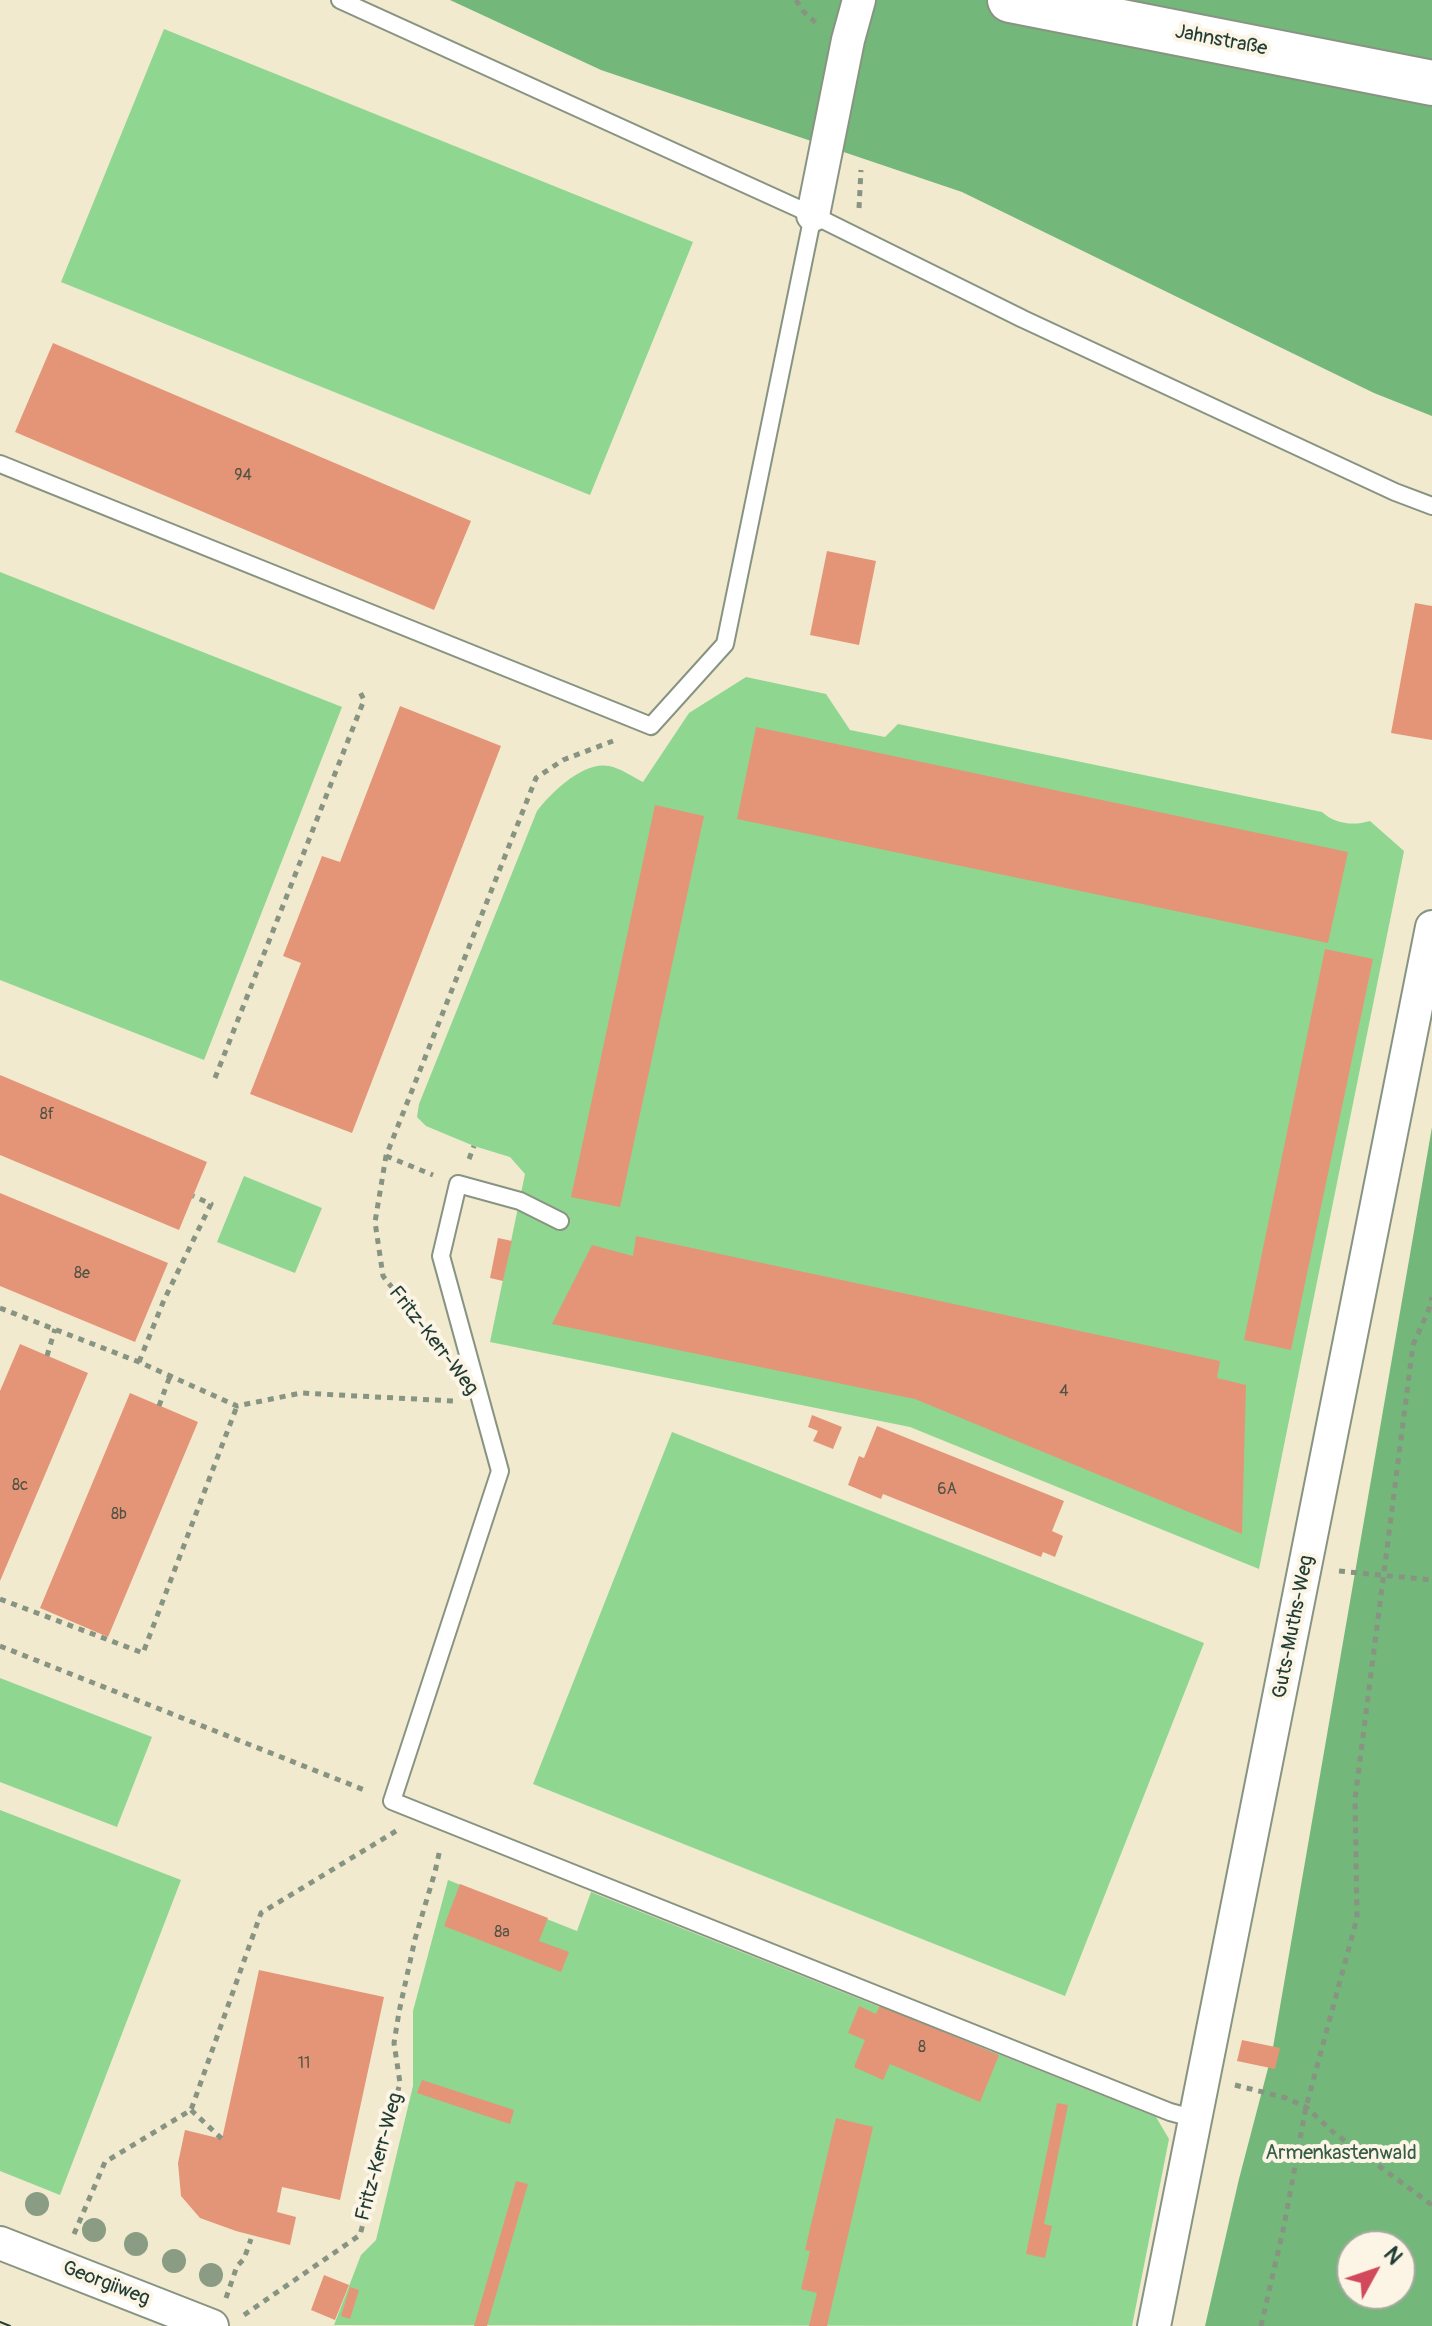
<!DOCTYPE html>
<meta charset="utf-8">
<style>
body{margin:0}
#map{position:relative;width:1432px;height:2326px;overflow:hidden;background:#f1eacf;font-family:Pangolin,sans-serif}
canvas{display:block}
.north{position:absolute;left:1336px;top:2230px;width:80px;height:80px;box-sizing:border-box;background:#fcf5e5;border:2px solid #a4ab9e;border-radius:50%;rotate:50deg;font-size:22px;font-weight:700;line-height:32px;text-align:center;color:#1f3d34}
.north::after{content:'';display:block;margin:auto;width:28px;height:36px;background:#d1495b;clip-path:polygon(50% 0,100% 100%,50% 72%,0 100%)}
</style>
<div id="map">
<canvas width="1432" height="2326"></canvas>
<div class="north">N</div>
</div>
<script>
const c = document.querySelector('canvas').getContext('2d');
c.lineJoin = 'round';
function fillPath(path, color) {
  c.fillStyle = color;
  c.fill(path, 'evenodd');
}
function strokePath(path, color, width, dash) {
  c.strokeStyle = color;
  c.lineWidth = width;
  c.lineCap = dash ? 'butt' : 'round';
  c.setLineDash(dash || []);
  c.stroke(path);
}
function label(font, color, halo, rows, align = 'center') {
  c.font = font + ' Pangolin,sans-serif';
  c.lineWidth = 8;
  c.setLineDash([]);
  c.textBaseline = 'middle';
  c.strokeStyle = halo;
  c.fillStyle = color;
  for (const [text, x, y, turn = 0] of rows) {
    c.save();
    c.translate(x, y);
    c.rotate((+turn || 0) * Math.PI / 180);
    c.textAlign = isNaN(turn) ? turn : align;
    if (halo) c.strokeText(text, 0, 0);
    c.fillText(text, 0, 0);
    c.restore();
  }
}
fillPath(new Path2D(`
 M164 29 693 242 590 495 61 282Z
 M0 572 342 707 204 1060 0 980Z
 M746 677 826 694 850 730 885 737 898 724 1322 812C1335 824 1353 826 1370 821L1404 851 1259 1569 910 1427 490 1342 525 1174 510 1157 474 1146 426 1126 417 1117 419 1104 537 811C551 793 583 761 609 766 620 768 633 777 643 782L689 713Z
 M244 1176 322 1208 295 1273 217 1242Z
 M672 1432 1204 1643 1065 1996 533 1784Z
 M0 1678 152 1737 117 1827 0 1782Z
 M0 1810 181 1880 60 2195 0 2171Z
 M448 1880 577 1931 591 1892 1156 2117 1169 2139 1132 2326 334 2325 361 2255 376 2240 413 2086V2011Z`), '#8fd690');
fillPath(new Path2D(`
 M450 0H1432V416L1374 393 962 192 601 70Z
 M1432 1127V2326H1205L1239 2179 1272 2053ZM1352 2246H1400V2294H1352Z`), '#73b77a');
fillPath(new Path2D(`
 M53 343 471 521 434 610 15 432Z
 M827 551 876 561 859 645 810 635Z
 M1415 603 1432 606V740L1391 733Z
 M400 706 501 746 352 1133 250 1094 301 963 283 956 322 856 340 862Z
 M756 727 1348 852 1328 943 737 819Z
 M655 805 704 816 620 1207 571 1197Z
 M1325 949 1373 959 1291 1350 1244 1340Z
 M0 1075 207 1162 179 1230 0 1155Z
 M0 1193 168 1263 135 1342 0 1286Z
 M636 1236 1220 1361 1217 1378 1246 1385 1242 1534 915 1399 552 1324 592 1245 633 1256Z
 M498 1238 512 1241 503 1281 490 1278Z
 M20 1344 88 1373 0 1581V1391Z
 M130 1393 198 1422 108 1637 40 1608Z
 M812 1415 842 1427 833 1449 813 1441 818 1431 808 1427Z
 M877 1426 1064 1501 1052 1531 1063 1536 1055 1557 1043 1552 1041 1557 883 1494 881 1499 848 1485 859 1456 864 1458Z
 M460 1884 548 1918 539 1941 569 1952 561 1972 444 1926Z
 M259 1970 384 1997 340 2200 282 2187 277 2212 296 2217 290 2245 236 2231 200 2218 181 2196 178 2163 185 2130 222 2139Z
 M880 2005 999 2055 980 2102 890 2064 883 2080 854 2067 865 2040 848 2033 859 2006 876 2014Z
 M1242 2040 1280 2048 1275 2069 1237 2061Z
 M422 2080 514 2110 510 2124 417 2093Z
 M1057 2103 1068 2105 1044 2224 1052 2226 1045 2258 1026 2254Z
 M836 2118 873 2127 827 2326H809L817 2293 801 2289 810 2251 805 2250Z
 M516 2181 528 2184 487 2326H474Z
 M324 2275 349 2285 335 2320 311 2310Z
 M350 2287 359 2290 350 2319 341 2316Z`), '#e59577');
const lane = new Path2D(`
 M340 0 813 215 1023 319 1395 492 1432 506
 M0 464 651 726 725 644 813 215
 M560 1221 520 1201 458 1184 441 1256 500 1471 392 1801 1170 2112 1196 2119`);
const street = new Path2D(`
 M813 215 848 40 859 0
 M0 2243 212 2326
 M1154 2326 1432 927`);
const secondary = new Path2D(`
 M1010 0 1432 83`);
strokePath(lane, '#889482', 20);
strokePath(street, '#889482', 36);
strokePath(secondary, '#889482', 48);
strokePath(new Path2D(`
 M796 0 803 11 817 24
 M859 208 861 170
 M215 1078 364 700 358 688
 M386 1156 433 1175
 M469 1159 474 1146
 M0 1308 139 1362 237 1406 301 1393 453 1401
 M437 1345 383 1276 375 1222 386 1156 536 778 563 760 613 741
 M47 1356 55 1329
 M139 1362 164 1300 211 1204 193 1196
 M159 1406 170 1376
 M1339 1571 1432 1580
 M0 1599 143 1653 237 1406
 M0 1646 367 1791
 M1235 2085 1286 2098 1306 2107 1333 2132 1432 2205
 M191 2110 222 2139
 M74 2234 105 2162 191 2110 261 1913 396 1831
 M226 2298 237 2266 244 2259 251 2239
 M244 2315 360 2235 400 2083 394 2043 399 2012 415 1939 435 1872 440 1849
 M1261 2326 1284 2226 1306 2107 1357 1918 1355 1799 1413 1345 1429 1309 1432 1297`), '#889482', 5, [6, 6]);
strokePath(lane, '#fff', 16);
strokePath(street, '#fff', 32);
strokePath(secondary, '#fff', 44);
strokePath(new Path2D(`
 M0 2322 10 2326`), '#1f3d34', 2);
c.fillStyle = '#8a9c84';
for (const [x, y] of [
 [37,2204],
 [94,2230],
 [136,2244],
 [174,2261],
 [211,2275]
]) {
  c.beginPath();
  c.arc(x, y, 12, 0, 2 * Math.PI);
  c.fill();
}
label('16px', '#505345', null, [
 ["94",243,476],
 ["8f",47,1115],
 ["8e",82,1274],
 ["4",1064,1392],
 ["8c",20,1486],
 ["6A",947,1490],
 ["8b",119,1515],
 ["8a",502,1933],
 ["8",922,2048],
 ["11",304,2064]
]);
label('20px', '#1f3d34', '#fcf5e5', [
 ["Jahnstraße",1221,41,11],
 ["Fritz-Kerr-Weg",433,1341,52],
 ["Guts-Muths-Weg",1294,1627,-79],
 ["Fritz-Kerr-Weg",380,2157,-75],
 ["Georgiiweg",106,2284,21]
]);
label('20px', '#355c46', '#fcf5e5', [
 ["Armenkastenwald",1341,2154]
]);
</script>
